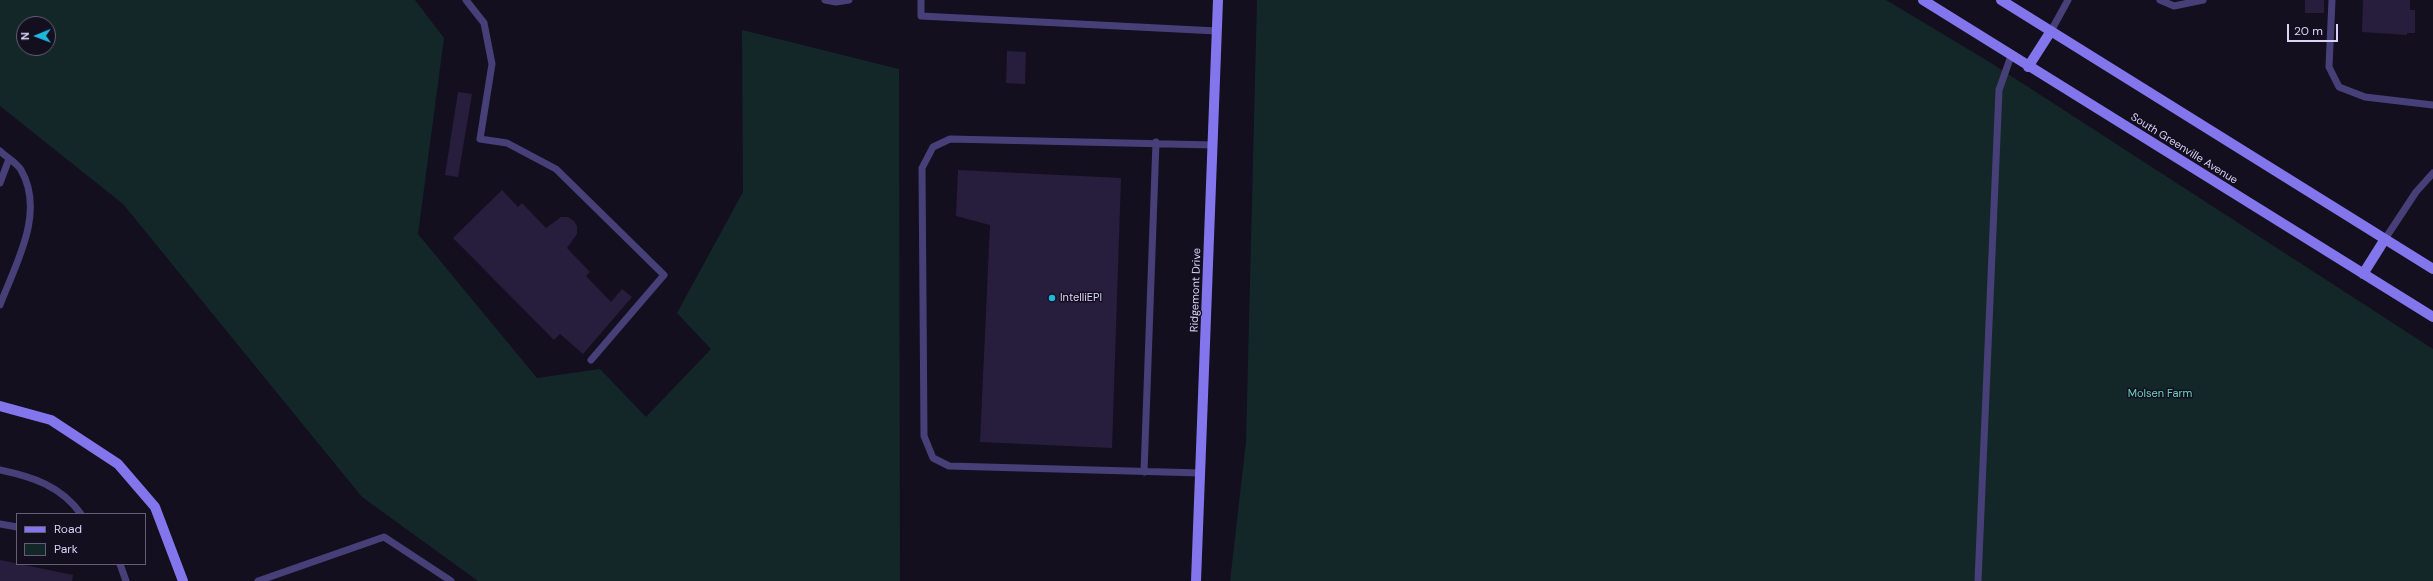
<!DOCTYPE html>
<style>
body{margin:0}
#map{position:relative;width:2433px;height:581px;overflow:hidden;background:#130f1f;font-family:"DM Sans",sans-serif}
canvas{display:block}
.legend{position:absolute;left:16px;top:513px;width:130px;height:52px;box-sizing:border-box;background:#130f1f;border:1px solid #635d76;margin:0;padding:5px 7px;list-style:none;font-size:12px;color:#dbd3f9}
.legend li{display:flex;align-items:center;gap:8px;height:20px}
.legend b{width:20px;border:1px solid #635d76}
.north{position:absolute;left:16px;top:16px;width:40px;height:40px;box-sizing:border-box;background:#130f1f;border:1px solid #635d76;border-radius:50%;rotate:269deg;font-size:11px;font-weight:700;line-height:16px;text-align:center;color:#dbd3f9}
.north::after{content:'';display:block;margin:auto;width:14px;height:18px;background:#1db8dc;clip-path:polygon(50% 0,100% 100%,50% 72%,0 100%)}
.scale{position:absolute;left:2287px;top:24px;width:51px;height:18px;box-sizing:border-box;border:2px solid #dbd3f9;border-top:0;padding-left:5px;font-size:12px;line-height:14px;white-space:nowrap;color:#dbd3f9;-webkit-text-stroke:3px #130f1f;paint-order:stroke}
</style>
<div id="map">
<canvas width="2433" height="581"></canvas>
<ul class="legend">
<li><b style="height:5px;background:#8376ed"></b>Road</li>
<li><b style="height:11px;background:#132728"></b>Park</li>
</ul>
<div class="north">N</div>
<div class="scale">20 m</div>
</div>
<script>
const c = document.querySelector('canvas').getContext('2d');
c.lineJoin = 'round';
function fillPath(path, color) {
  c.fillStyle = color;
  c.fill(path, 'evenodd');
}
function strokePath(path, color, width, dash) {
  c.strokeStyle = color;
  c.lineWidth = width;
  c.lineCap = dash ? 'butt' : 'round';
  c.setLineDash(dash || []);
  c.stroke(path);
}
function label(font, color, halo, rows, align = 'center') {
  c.font = font + ' "DM Sans",sans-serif';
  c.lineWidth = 3;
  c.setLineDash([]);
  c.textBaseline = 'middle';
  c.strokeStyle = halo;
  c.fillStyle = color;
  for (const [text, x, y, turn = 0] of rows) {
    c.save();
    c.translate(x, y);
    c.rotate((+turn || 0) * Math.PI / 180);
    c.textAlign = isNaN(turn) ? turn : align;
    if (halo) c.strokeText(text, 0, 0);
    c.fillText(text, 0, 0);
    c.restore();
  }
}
fillPath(new Path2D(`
 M0 0H415L444 38 418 234 537 378 600 369 646 417 711 349 677 313 743 192 742 30 899 69 900 581H478L362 497 123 204 0 106ZM24 24H48V48H24Z
 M1257 0H1886L1991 63 2433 349V581H1230L1246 442Z`), '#132728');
fillPath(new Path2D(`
 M2305 0H2324V13H2305Z
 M2363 0H2410V10H2415V33H2407V35L2362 32Z
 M1007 51 1026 52 1025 84 1006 83Z
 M458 92 472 94 458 177 445 175Z
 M958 170 1121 178 1112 448 980 442 990 225 956 216Z
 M502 190 518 207 522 203 546 228 561 217H568L574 221 577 226V234L567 248 590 272 586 276 611 302 622 289 632 297 583 354 560 334 554 340 453 238Z
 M0 560 73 575 72 581H0Z`), '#271e3d');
strokePath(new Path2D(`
 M466 0 484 23 492 64 480 139 507 143 556 169 664 275 591 360
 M825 0 836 2 849 0
 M921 0V16L1217 31
 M2160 0 2174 6 2203 0
 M2332 0 2329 67 2339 87 2365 97 2433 105
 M2051 31 2068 0
 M0 151C6 157 17 163 21 170 46 213 15 265 0 305
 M0 183 9 159
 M2385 239 2416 192 2433 173
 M0 470C33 477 61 486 81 514
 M1144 472 1156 142
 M1201 473 949 466 933 458 924 436 922 168 933 147 950 139 1213 145
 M0 524 17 527
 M120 564 126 581
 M258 581 384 537 451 581
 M1978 581 1999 90 2011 56`), '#474078', 7);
strokePath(new Path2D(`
 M1923 0 2433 317
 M2001 0 2433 269
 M2028 67 2051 31
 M2363 274 2385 239
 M0 406 51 420 118 464 155 507 183 581
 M1196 581 1218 0`), '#8376ed', 10);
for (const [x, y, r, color] of [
 [1052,298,4,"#1db8dc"]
]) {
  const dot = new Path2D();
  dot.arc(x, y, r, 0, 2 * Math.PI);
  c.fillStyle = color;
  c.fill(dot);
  strokePath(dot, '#130f1f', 1.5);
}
label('11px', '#dbd3f9', '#130f1f', [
 ["South Greenville Avenue",2184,149,32],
 ["Ridgemont Drive",1196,290,-88]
]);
label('11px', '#dbd3f9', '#130f1f', [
 ["IntelliEPI",1060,298]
], 'left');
label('11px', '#69d0bf', '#130f1f', [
 ["Molsen Farm",2160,394]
]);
</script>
